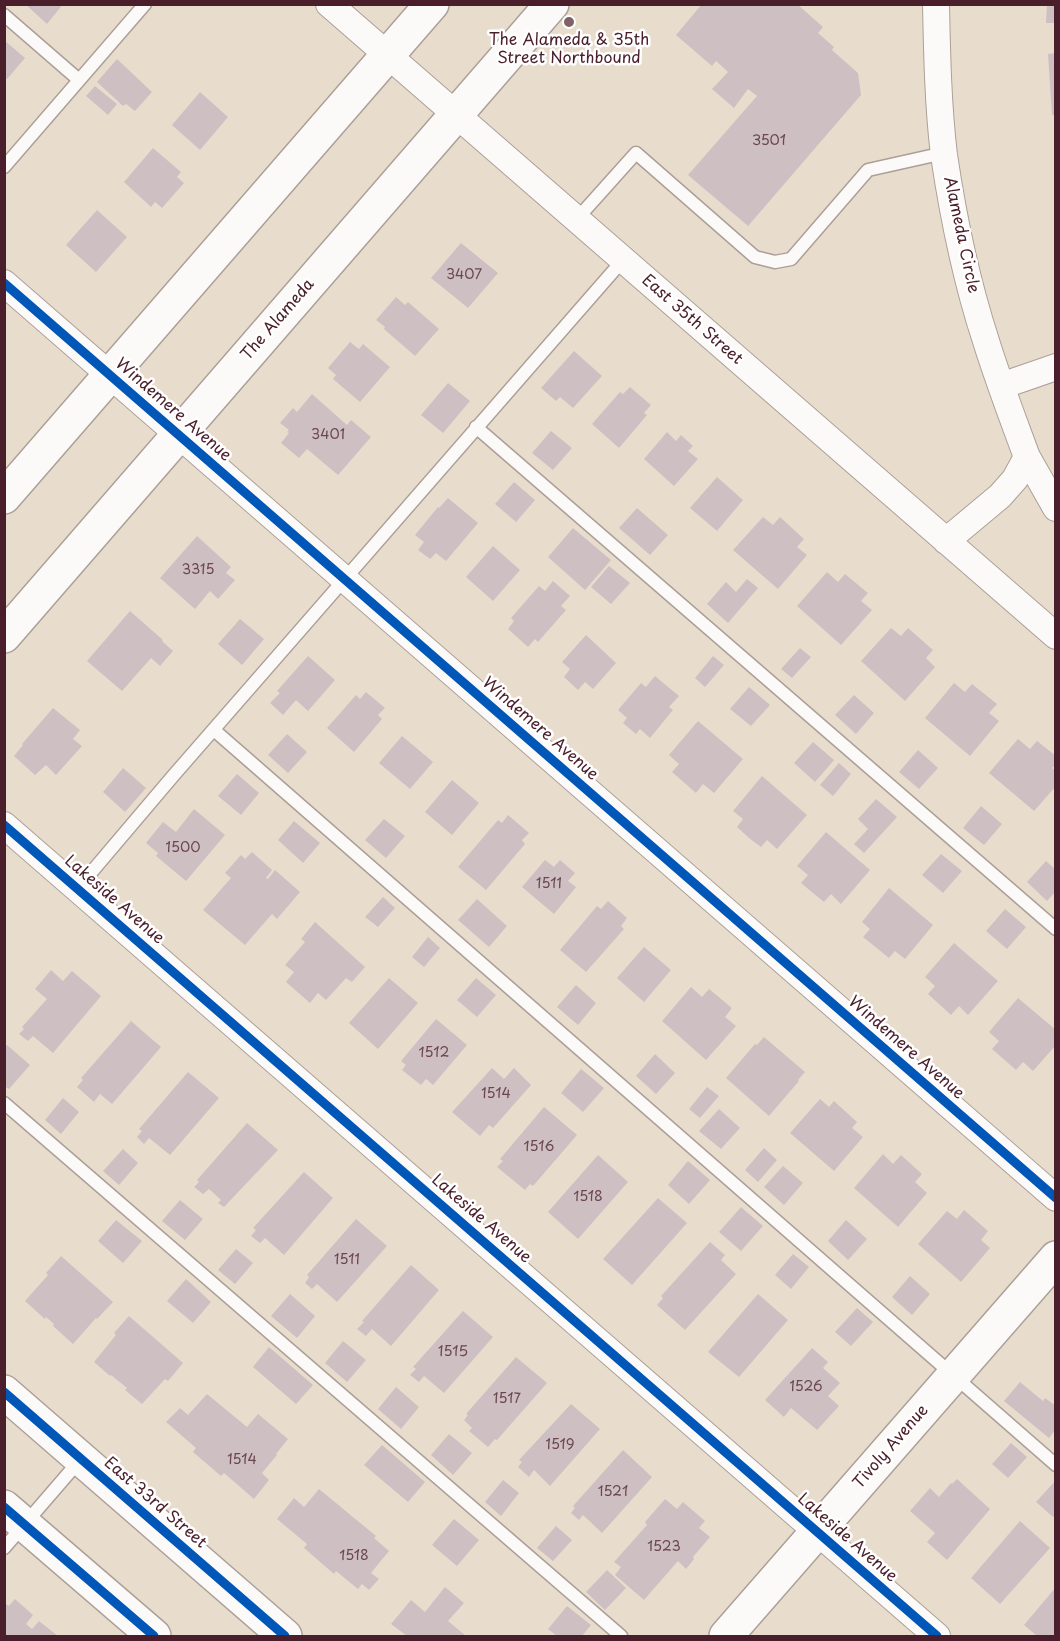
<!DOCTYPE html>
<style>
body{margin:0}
#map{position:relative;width:1060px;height:1641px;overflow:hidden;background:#e8ddcd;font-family:"Playpen Sans",sans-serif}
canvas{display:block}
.frame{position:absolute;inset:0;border:6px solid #4a1f2b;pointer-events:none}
</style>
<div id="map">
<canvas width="1060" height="1641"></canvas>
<div class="frame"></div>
</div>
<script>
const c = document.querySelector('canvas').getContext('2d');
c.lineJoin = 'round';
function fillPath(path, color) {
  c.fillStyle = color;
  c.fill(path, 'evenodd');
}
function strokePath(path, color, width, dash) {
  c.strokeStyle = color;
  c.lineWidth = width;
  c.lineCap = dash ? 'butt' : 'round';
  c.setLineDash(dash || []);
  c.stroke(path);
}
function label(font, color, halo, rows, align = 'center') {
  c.font = font + ' "Playpen Sans",sans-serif';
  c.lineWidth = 5;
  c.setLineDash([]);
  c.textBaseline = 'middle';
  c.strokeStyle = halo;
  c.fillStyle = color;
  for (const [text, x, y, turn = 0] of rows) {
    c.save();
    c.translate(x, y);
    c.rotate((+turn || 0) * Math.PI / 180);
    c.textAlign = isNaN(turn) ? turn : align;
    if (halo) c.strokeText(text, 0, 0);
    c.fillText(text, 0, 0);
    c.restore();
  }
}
fillPath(new Path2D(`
 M25 4H63L47 24Z
 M702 4H797L823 27 818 33 834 47 832 50 858 73 861 95 748 226 688 175 757 96 748 89 734 108 712 89 728 72 716 61 712 66 676 35Z
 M1047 4H1056V23H1046Z
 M4 40 25 58 7 79 4 77Z
 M1056 53V115H1052L1048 54Z
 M117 59 152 92 135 111 126 104 123 106 97 82Z
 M95 86 117 104 108 115 86 96Z
 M200 92 228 117 200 150 172 125Z
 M153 148 181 172 177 177 184 183 162 208 155 202 151 207 124 182Z
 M97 210 127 237 96 272 66 245Z
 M461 243 498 273 468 308 431 278Z
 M396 297 405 305 408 302 439 329 415 356 384 329 385 327 376 320Z
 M350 342 359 349 363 344 390 367 360 402 333 379 336 375 328 368Z
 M574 351 602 376 573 408 560 397 556 401 541 388Z
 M448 383 470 401 443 433 421 415Z
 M630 387 651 405 644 413 647 415 619 448 592 424 620 392 623 394Z
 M312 394 347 425 351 420 371 437 338 475 307 449 299 458 281 443 289 433 287 432 289 430 280 423 293 408 297 412Z
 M551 431 572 448 553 470 532 453Z
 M667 432 676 441 681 435 693 446 688 451 698 459 674 486 644 459Z
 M717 477 743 500 717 531 690 508Z
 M514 482 535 500 516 522 495 504Z
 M448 498 478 523 446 561 436 553 430 559 418 550 424 542 415 535 438 507 439 508Z
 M637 508 668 535 650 555 619 528Z
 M763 517 773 525 780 517 804 539 797 547 807 555 778 589 733 550Z
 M573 528 611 560 585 590 548 557Z
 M197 536 231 567 226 573 235 580 218 599 210 591 195 609 160 578Z
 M493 546 520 570 493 601 466 577Z
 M609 566 630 583 611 604 591 587Z
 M827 572 838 582 845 574 868 593 861 601 872 610 841 645 797 606Z
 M747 579 758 588 728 623 707 604 726 582 736 592Z
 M553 581 570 596 561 606 566 610 538 642 535 639 528 647 508 629 514 621 511 618 539 586 545 591Z
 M130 611 163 640 162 641 173 651 160 666 151 658 122 691 87 661Z
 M240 619 264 639 242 665 218 644Z
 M891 628 901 636 908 628 933 650 926 658 935 667 905 701 861 661Z
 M586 635 616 663 593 689 585 682 578 690 564 677 570 669 562 662Z
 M800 648 811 657 792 678 781 669Z
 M308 656 335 680 308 711 296 700 283 715 270 703 280 693 277 691Z
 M713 656 724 665 705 687 695 678Z
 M655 676 679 696 669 707 673 710 650 738 640 729 636 734 623 723 627 718 618 710 641 683 646 687Z
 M954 683 965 692 972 684 997 704 989 713 999 721 970 756 925 718Z
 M749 687 770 705 751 726 730 709Z
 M366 692 385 708 378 715 382 719 354 752 327 728 356 695 360 699Z
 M854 695 874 713 856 734 835 715Z
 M53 708 80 730 73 739 82 746 56 775 46 765 35 775 14 756 23 745 22 744Z
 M698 721 743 759 714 793 703 784 696 793 672 772 679 764 669 755Z
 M287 734 307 752 288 773 268 755Z
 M402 736 433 762 410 789 379 763Z
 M1018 739 1030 749 1037 741 1056 756V764L1052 768 1056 771V786L1034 811 989 773Z
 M813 742 834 760 815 782 794 763Z
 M918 750 938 768 919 789 899 772Z
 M839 763 851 774 833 796 820 785Z
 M123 768 146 788 125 812 103 792Z
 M237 774 259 793 241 815 218 796Z
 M762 776 807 815 777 849 767 840 761 847 749 838 737 827 743 819 733 811Z
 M452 780 479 803 452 835 425 812Z
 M876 799 897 817 864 853 854 844 868 829 858 819Z
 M981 806 1002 824 984 845 963 828Z
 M194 809 225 835 186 881 156 856 158 853 146 843 163 822 176 832Z
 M508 815 529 833 522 840 525 844 486 890 458 867 498 820 502 823Z
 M384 819 405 836 386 858 365 840Z
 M294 821 320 843 303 863 278 840Z
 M826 832 870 870 841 904 831 894 824 902 813 893 801 883 808 875 797 866Z
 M252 852 272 870 266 878 268 879 275 870 300 892 277 919 272 914 245 945 203 910 231 878 225 873 241 855 245 859Z
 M941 854 962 871 943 893 922 875Z
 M545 860 554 867 560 860 575 873 568 881 576 887 554 914 522 887Z
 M1046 861 1056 870V891L1047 901 1027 882Z
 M889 888 933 925 905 959 895 951 889 958 863 937 870 929 862 922Z
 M383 897 395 908 378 927 365 917Z
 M477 899 507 926 489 947 458 920Z
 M608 901 627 918 621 926 624 929 586 972 560 950 597 906 601 909Z
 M1005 909 1026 927 1007 949 986 931Z
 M315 922 365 967 352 982 346 978 326 1000 318 993 310 1003 286 982 294 972 285 965 305 942 301 939Z
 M428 937 440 948 424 967 412 957Z
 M954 943 998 981 968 1015 959 1006 951 1015 928 994 935 986 925 977Z
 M644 947 671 970 644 1002 617 978Z
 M51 970 63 981 72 971 101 996 53 1053 33 1036 28 1041 19 1034 24 1029 22 1027 47 999 35 989Z
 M389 978 418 1003 378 1049 349 1023Z
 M476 978 496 995 477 1017 457 1000Z
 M576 985 596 1003 578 1025 557 1007Z
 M691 987 702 997 709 989 732 1008 725 1017 736 1026 706 1060 662 1021Z
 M1018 998 1056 1030V1045L1033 1071 1023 1062 1016 1070 992 1049 999 1041 989 1032Z
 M436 1019 467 1045 433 1085 426 1079 421 1085 402 1070 406 1065 401 1061Z
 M131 1021 161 1047 112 1104 100 1094 94 1102 77 1087 83 1080 81 1078Z
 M764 1037 805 1072 798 1080 799 1081 769 1116 726 1078 755 1044 757 1045Z
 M7 1045 30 1065 9 1089 4 1086V1048Z
 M655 1054 675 1073 656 1094 636 1076Z
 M492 1068 504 1079 514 1068 531 1085 493 1128 489 1125 480 1136 452 1112Z
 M581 1069 604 1088 583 1112 561 1093Z
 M188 1072 219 1098 170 1155 149 1138 144 1144 137 1137 142 1131 139 1129Z
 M707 1087 719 1096 700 1118 689 1109Z
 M63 1098 79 1112 61 1134 45 1120Z
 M820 1099 829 1107 834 1101 857 1122 852 1128 863 1137 834 1171 790 1133Z
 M544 1107 577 1135 533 1186 530 1184 525 1190 497 1167 503 1161 500 1159Z
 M719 1109 740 1128 721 1149 699 1131Z
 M247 1123 278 1150 224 1207 218 1203 221 1200 209 1189 203 1194 194 1187 199 1182 197 1180Z
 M764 1148 777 1160 758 1182 745 1170Z
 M123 1149 138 1163 119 1185 103 1171Z
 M883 1154 893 1164 901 1155 922 1174 915 1182 927 1193 898 1227 854 1188Z
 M598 1155 628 1182 578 1239 548 1212Z
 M688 1161 710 1180 689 1204 668 1185Z
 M783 1166 803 1183 784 1205 764 1187Z
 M304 1172 333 1198 284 1255 265 1238 260 1243 251 1236 256 1230 253 1228Z
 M658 1198 687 1223 632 1285 603 1259Z
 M180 1200 203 1219 185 1240 162 1221Z
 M741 1207 763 1226 741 1251 719 1232Z
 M964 1210 988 1231 981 1240 990 1248 961 1282 918 1244 947 1211 957 1219Z
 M356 1219 387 1246 337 1302 317 1284 312 1289 305 1283 309 1277 307 1275Z
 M116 1220 142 1241 123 1263 98 1241Z
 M846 1220 867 1239 848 1260 828 1241Z
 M710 1242 725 1255 721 1260 736 1274 685 1330 657 1305 663 1298 661 1296Z
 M236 1249 253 1263 235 1284 218 1270Z
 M793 1254 809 1267 791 1289 775 1275Z
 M61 1256 113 1302 97 1319 96 1318 73 1344 53 1326 54 1324 46 1317 45 1319 25 1301 48 1275 46 1273Z
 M411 1265 439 1290 391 1346 372 1329 366 1336 357 1329 364 1322 362 1321Z
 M910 1276 930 1294 912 1315 892 1297Z
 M186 1279 211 1302 193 1323 167 1301Z
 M290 1294 315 1316 297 1338 271 1316Z
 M758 1294 788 1320 739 1377 708 1352Z
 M857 1308 873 1322 851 1346 835 1332Z
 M463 1311 493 1337 444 1393 424 1376 419 1382 410 1375 416 1369 413 1367Z
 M129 1316 183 1363 168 1381 165 1379 142 1404 125 1390 127 1388 111 1375 110 1376 94 1362 116 1335 114 1333Z
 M343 1341 366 1360 347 1382 325 1363Z
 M269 1347 313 1385 296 1404 253 1367Z
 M812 1348 828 1362 823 1368 840 1383 828 1396 839 1406 817 1430 791 1408 784 1417 765 1400Z
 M516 1357 547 1383 497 1440 495 1439 488 1447 469 1431 472 1428 464 1420 468 1415 466 1414Z
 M1020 1382 1043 1401 1045 1398 1056 1406V1429L1049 1438 1004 1401Z
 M396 1387 419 1407 401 1429 378 1409Z
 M207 1394 247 1427 258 1414 288 1439 276 1454 277 1455 262 1473 269 1480 254 1499 224 1473 221 1476 193 1452 196 1448 166 1422 180 1408 188 1415Z
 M571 1404 600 1429 550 1486 534 1470 529 1477 518 1467 522 1462 519 1460Z
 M449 1434 472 1453 453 1475 431 1455Z
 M1011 1443 1027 1457 1008 1478 992 1464Z
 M382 1445 425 1482 408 1502 364 1465Z
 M623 1450 652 1477 602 1533 583 1515 579 1520 571 1513 575 1508 573 1506Z
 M957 1479 990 1509 947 1560 927 1542 935 1533 910 1511 930 1488 939 1497 951 1483 952 1484Z
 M503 1480 519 1493 501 1516 485 1502Z
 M1056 1480V1513L1053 1517 1036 1502Z
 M319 1489 376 1536 374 1538 389 1551 371 1573 379 1579 369 1590 362 1584 358 1589 336 1571 334 1574 304 1548 307 1544 277 1519 294 1498 304 1507Z
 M665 1499 677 1509 683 1502 705 1521 699 1528 710 1537 693 1557 694 1559 686 1569 678 1561 644 1600 615 1575 621 1567 614 1562 647 1525 645 1522Z
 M454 1519 479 1540 457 1566 432 1545Z
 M1020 1521 1050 1548 1000 1604 971 1578Z
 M556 1526 572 1540 553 1561 537 1548Z
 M607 1570 626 1588 605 1610 586 1592Z
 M445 1587 464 1603 448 1621 466 1636H407L391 1624 411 1600 425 1612Z
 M1056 1587V1636H1037L1024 1625Z
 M15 1599 33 1615 26 1624 32 1629 39 1621 58 1636H4V1603L9 1606Z
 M567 1606 591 1625 582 1636H557L548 1629Z`), '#cebfc2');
const lane = new Path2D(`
 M4 15 79 80
 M4 167 145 4
 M576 220 636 153 755 257 775 262 791 259 868 170 944 153
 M476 427 1056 929
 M214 730 1056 1465
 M78 888 173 776 623 260
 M4 1103 621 1636
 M4 1548 80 1460`);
const street = new Path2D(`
 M329 4 1056 636
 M936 4C937 54 938 105 944 155 953 216 967 283 986 341 998 380 1013 419 1027 457L1015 479 1000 496 946 541
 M4 283 1056 1198
 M1001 386 1056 367
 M1027 457 1056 508
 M4 825 937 1636`);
const secondary = new Path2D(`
 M726 1636 1056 1258`);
const primary = new Path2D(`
 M4 497 432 4
 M4 636 552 4
 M4 1392 285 1636
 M4 1507 154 1636`);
strokePath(lane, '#ac9f98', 15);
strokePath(street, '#ac9f98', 28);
strokePath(secondary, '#ac9f98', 36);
strokePath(primary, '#ac9f98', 36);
strokePath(lane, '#fcfaf8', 12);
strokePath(street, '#fcfaf8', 26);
strokePath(secondary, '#fcfaf8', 33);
strokePath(primary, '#fcfaf8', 33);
strokePath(new Path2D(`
 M4 283 1056 1198
 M4 825 937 1636
 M4 1392 285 1636
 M4 1507 154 1636`), '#0057b8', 9);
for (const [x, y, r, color] of [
 [569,22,6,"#816264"]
]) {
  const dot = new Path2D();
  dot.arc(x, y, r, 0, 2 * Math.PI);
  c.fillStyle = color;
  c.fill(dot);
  strokePath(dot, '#fff', 2);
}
label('14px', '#6b4751', null, [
 ["3501",769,141],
 ["3407",464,275],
 ["3401",328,435],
 ["3315",198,570],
 ["1500",183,848],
 ["1511",549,884],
 ["1512",434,1053],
 ["1514",496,1094],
 ["1516",539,1147],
 ["1518",588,1197],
 ["1511",347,1260],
 ["1515",453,1352],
 ["1526",806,1387],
 ["1517",507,1399],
 ["1519",560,1445],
 ["1514",242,1460],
 ["1521",613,1492],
 ["1523",664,1547],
 ["1518",354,1556]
]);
label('16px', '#4a1f2b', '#fff', [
 ["The Alameda & 35th",569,41],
 ["Street Northbound",569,59]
]);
label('16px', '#4a1f2b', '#fff', [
 ["Alameda Circle",961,235,78],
 ["The Alameda",278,320,-49],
 ["East 35th Street",692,320,41],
 ["Windemere Avenue",173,410,41],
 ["Windemere Avenue",540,729,41],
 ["Lakeside Avenue",114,900,41],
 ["Windemere Avenue",906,1048,41],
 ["Lakeside Avenue",481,1219,41],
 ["Tivoly Avenue",891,1447,-49],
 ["East 33rd Street",155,1503,41],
 ["Lakeside Avenue",847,1538,41]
]);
</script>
